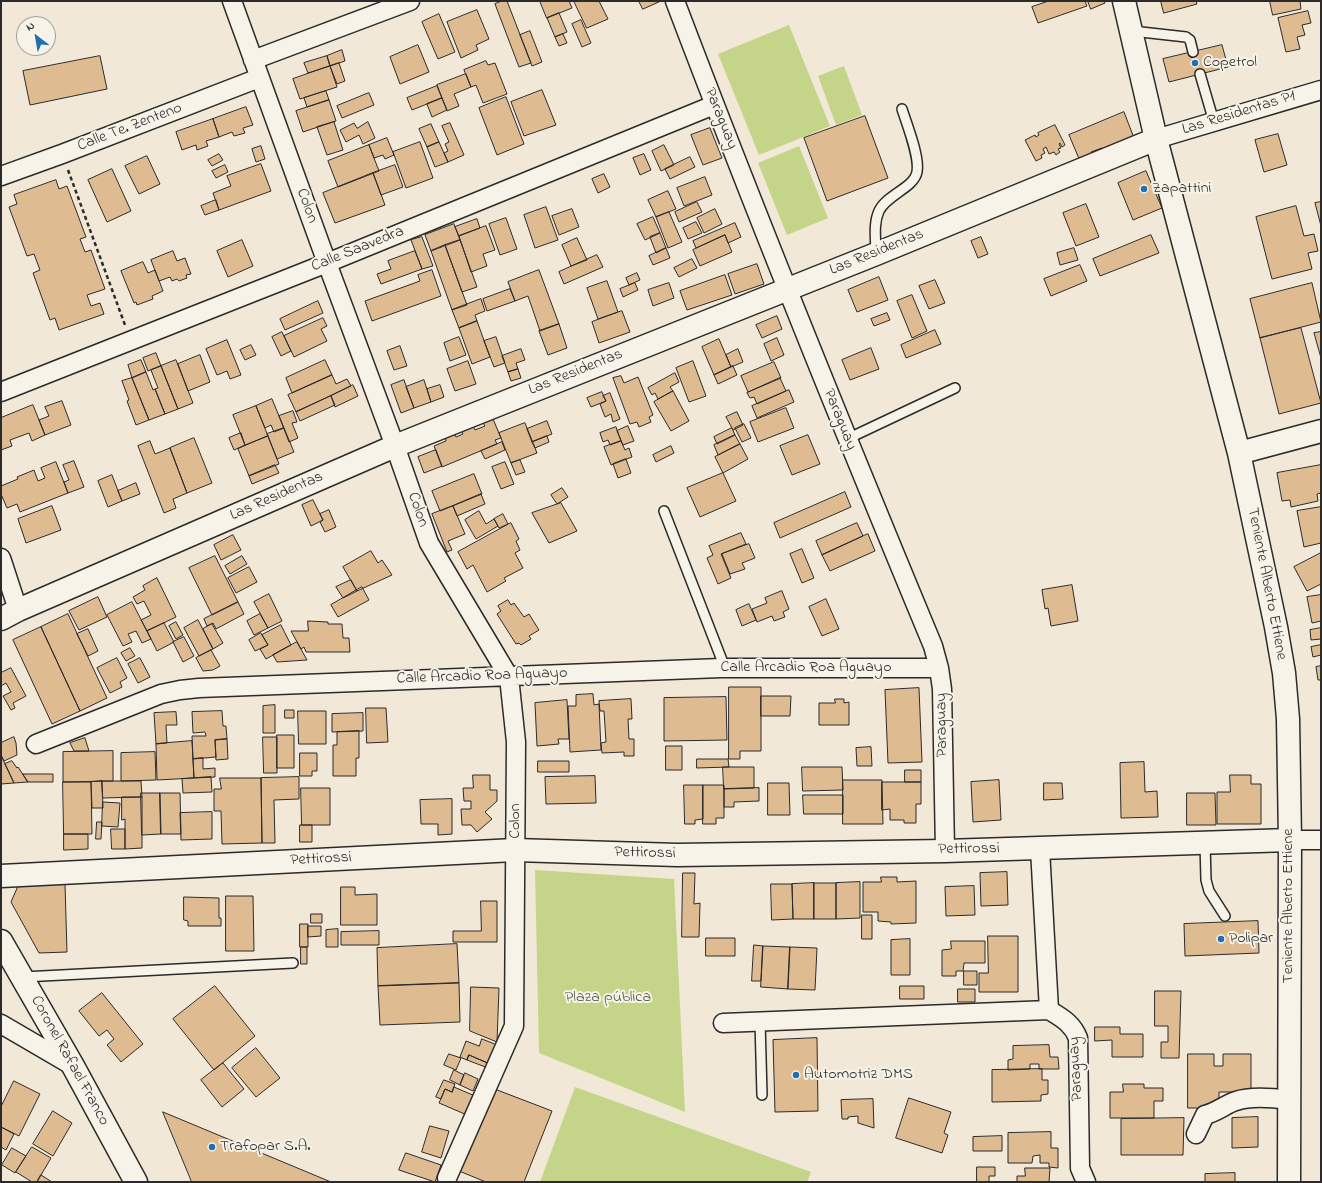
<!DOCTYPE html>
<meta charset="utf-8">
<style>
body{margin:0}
#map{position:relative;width:1322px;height:1183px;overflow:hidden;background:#f2e8d7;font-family:"Indie Flower",sans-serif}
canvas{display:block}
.frame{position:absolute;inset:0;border:2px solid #2b2b2b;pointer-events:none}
.north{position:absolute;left:16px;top:16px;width:40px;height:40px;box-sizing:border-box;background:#f7f3e8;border:1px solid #a5a39c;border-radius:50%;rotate:329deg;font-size:11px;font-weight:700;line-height:16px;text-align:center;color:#2b2b2b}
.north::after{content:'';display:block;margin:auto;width:14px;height:18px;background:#1f6fb2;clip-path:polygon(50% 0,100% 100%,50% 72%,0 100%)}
</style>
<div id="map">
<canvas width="1322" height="1183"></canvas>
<div class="frame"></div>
<div class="north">N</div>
</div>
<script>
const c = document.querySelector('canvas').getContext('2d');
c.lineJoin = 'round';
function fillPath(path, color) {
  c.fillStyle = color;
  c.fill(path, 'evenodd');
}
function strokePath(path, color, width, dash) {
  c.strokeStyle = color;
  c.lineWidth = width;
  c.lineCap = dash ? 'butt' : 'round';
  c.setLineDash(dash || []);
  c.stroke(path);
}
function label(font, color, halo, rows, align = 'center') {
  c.font = font + ' "Indie Flower",sans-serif';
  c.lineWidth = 4;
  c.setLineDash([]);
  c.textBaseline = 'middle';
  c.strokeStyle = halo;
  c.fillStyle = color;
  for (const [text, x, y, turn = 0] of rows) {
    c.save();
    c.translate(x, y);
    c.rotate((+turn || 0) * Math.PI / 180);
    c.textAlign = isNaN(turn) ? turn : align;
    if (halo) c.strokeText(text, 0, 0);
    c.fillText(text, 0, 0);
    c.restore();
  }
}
fillPath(new Path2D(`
 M789 25 830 126 759 155 718 54Z
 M844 66 862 115 836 125 818 76Z
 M799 146 828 218 787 235 758 163Z
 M535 870 674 879 685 1112 539 1053Z
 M575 1087 811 1172 807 1182H540Z`), '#c4d58a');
const building = new Path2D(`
 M502 1H507L531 63 519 67 495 4Z
 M540 1H569L572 8 547 18Z
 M574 1H599L608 19 587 28Z
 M639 1H661L643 9Z
 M1049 1H1085L1087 6 1038 23 1032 7Z
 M1088 1H1104L1105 3 1091 9Z
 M1161 1H1196L1197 4 1164 13Z
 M1270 1H1300L1301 9 1273 15Z
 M477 10 489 39 476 45 478 50 461 58 447 22Z
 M1308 11 1311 23 1302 25 1305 35 1297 37 1300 49 1286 52 1278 18Z
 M559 13 567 32 555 37 547 18Z
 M439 14 455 52 438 59 422 22Z
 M581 20 591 43 582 47 572 24Z
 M530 31 542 62 532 66 520 35Z
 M563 34 567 43 559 46 555 37Z
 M418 45 429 72 400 84 390 57Z
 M1222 45 1228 67 1169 82 1163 59Z
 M342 50 345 61 330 66 327 56Z
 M100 56 107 89 30 105 23 71Z
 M327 56 330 66 308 73 304 63Z
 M486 61 488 65 495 63 507 94 483 103 476 85 471 87 464 70Z
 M339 63 345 81 337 84 330 66Z
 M330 66 337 87 300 99 293 79Z
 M466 74 471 87 454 94 459 106 447 111 437 85Z
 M437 86 442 98 412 110 407 98Z
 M542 90 556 125 524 136 511 102Z
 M326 91 329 100 307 107 304 98Z
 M369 93 374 105 342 118 337 106Z
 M506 97 524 144 497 155 479 108Z
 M442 98 447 110 432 117 427 104Z
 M329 100 336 121 303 132 296 111Z
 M246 107 253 125 243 128 245 133 234 136 232 132 219 137 213 119Z
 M1124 112 1134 138 1104 151 1102 148 1091 152 1093 156 1080 161 1069 135Z
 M865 116 888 178 827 201 804 138Z
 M213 119 219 137 206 141 208 146 197 150 196 145 182 150 176 132Z
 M334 122 343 150 327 155 317 127Z
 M368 122 375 138 363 144 359 135 346 142 340 130 354 123 357 128Z
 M450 123 464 155 448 162 444 153 448 151 445 144 449 142 442 126Z
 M431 124 439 142 427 147 419 129Z
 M1055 125 1065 145 1062 147 1060 143 1059 144 1061 148 1058 149 1060 152 1056 155 1054 152 1049 154 1046 147 1043 149 1045 153 1041 155 1042 158 1036 161 1025 140 1035 135 1036 137 1039 135 1038 133Z
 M710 128 722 158 703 165 691 135Z
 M1278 134 1287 165 1264 172 1255 140Z
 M387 138 394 155 385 159 383 155 374 158 369 145Z
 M420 142 433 178 406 188 393 152Z
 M439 142 448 162 435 167 427 147Z
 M369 145 379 171 338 187 328 161Z
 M664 145 674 165 661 171 652 151Z
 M261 146 265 159 256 162 252 149Z
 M219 154 223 160 212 166 208 160Z
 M644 154 651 170 640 175 633 158Z
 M147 156 160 184 139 194 125 166Z
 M690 157 695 167 670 179 665 169Z
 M261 164 271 191 219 210 213 193 231 186 227 176Z
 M225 165 228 172 216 178 212 171Z
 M395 165 403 187 381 195 373 173Z
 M112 169 131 211 107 222 88 180Z
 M1146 171 1162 208 1133 220 1118 183Z
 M373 173 385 205 335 223 323 193Z
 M604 174 610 187 598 193 592 179Z
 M705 177 712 195 684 206 677 188Z
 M56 180 59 189 67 186 86 237 80 239 85 252 91 250 105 289 87 295 91 306 100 303 104 314 59 330 55 318 50 320 33 273 40 270 34 254 27 256 9 207 17 204 14 195Z
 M668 191 676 209 656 217 648 200Z
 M216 200 219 210 205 215 201 206Z
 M697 202 702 212 679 222 675 212Z
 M1321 202V226L1315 203Z
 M1086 204 1099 237 1076 246 1063 213Z
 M1296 206 1304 236 1314 234 1318 251 1308 253 1312 269 1272 279 1256 217Z
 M546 207 558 240 535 248 524 215Z
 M572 209 579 227 559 235 552 216Z
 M715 209 722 224 704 233 697 218Z
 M669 212 682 242 668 248 656 217Z
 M653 217 660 233 645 240 637 224Z
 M506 218 517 249 500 255 489 224Z
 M477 219 480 228 459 236 455 227Z
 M696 222 702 233 688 239 683 228Z
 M735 223 741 237 728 243 725 235 696 248 693 241Z
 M454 224 460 240 431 251 425 235Z
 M486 226 495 250 483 254 487 266 471 272 459 236Z
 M660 233 666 248 656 253 650 237Z
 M725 235 732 252 700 266 693 250Z
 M1151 235 1159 253 1100 276 1093 259Z
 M422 237 433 266 422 269 411 240Z
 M981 237 988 254 978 258 971 241Z
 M577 238 587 260 571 266 562 245Z
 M242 240 253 266 228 277 217 251Z
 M460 240 477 287 462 292 445 245Z
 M445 245 467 305 452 310 431 251Z
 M666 248 670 258 653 265 649 256Z
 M1074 248 1078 260 1060 265 1057 253Z
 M173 251 177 261 185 258 191 274 186 275 187 278 179 281 177 279 172 281 170 277 159 281 151 260Z
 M415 251 422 269 381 284 377 274 391 269 388 261Z
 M597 255 603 267 564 284 559 272Z
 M692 259 697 268 679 277 674 268Z
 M143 262 148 273 155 270 163 291 152 296 153 299 137 305 136 302 134 303 121 271Z
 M757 264 764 284 735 294 728 274Z
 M1080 265 1087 281 1051 296 1044 279Z
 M432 270 441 296 372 321 365 301 420 281 418 275Z
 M539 270 559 324 540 331 528 296 515 301 508 282Z
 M637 273 640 280 629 285 626 278Z
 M725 275 732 295 687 310 680 291Z
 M879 277 888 300 857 312 848 290Z
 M935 280 945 303 929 309 919 286Z
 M607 281 618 312 598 319 587 288Z
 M635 283 638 290 623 297 620 289Z
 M669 283 674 298 653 306 648 290Z
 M1312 283 1321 322 1260 338 1250 299Z
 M510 289 515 301 487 311 483 299Z
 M912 295 927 331 912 338 897 301Z
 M481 299 485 311 475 315 477 321 459 328 452 310Z
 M318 301 323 313 285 330 280 319Z
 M622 311 630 332 599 343 592 322Z
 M887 313 890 320 874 326 871 319Z
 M777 316 782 329 762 338 756 325Z
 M323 318 327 326 321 329 327 341 294 357 284 336Z
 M477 321 490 357 472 364 459 328Z
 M559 324 567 348 548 355 539 331Z
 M1301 328 1321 403 1279 414 1260 338Z
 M935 330 941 344 906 358 901 345Z
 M282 332 291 351 281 356 272 337Z
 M1321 332V358L1314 333Z
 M459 337 466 355 450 361 444 343Z
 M496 337 505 363 494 367 484 341Z
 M777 338 784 355 771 361 764 344Z
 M719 339 731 367 714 375 702 347Z
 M227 340 241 375 230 379 227 371 217 375 206 349Z
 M251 345 256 355 245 360 240 350Z
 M400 346 407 366 394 370 387 351Z
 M871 348 879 369 850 380 842 360Z
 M521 349 525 360 516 363 518 369 508 372 502 356Z
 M738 349 743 362 731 367 726 355Z
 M156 353 161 366 148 371 143 358Z
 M200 355 210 382 188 391 178 364Z
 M141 360 146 372 132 378 128 365Z
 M176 360 193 403 178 409 161 366Z
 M325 360 332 375 292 393 286 378Z
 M468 361 476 384 455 391 447 369Z
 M693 361 706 396 689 402 676 368Z
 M774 362 781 378 748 392 741 376Z
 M161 366 178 409 165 414 155 389 158 388 151 370Z
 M733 366 737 375 718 384 714 375Z
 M518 369 521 378 511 381 508 372Z
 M146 372 153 390 155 389 165 414 149 420 132 378Z
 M675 373 679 382 670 387 673 391 658 399 655 393 652 395 648 388Z
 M332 375 336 384 347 379 351 386 296 412 288 395Z
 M621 376 624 383 638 377 653 415 649 417 651 422 639 427 637 422 630 424 613 378Z
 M132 378 149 420 136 425 127 401 129 400 122 381Z
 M780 378 786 391 757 404 754 397 750 398 747 393Z
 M404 380 414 408 401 413 391 385Z
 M424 380 431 402 414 408 406 387Z
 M353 385 358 396 335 407 331 396Z
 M440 385 444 397 431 402 427 389Z
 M789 390 794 402 757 418 752 406Z
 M673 391 689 421 671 431 654 402Z
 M602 392 606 401 591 407 587 398Z
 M610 393 620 419 613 422 611 414 605 417 600 404 606 401 603 396Z
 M331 396 335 405 300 421 296 412Z
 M272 399 284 428 274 432 271 425 265 428 256 406Z
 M62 401 71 425 45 435 39 420 49 416 45 407Z
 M33 405 45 435 32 441 29 433 10 440 12 446 1 450V418Z
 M256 406 268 436 245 445 233 415Z
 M786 408 794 428 758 442 750 422Z
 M293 411 297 422 292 423 298 438 289 442 279 416Z
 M737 412 743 425 733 430 726 417Z
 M493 419 501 438 495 440 497 444 442 467 434 446 446 441 445 437 454 433 456 437 463 434 461 430 473 426 475 430 485 426 483 423Z
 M547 421 552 434 532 442 527 429Z
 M525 423 537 453 511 463 499 433Z
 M744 424 751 438 742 442 735 428Z
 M628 426 634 441 623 445 617 431Z
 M616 427 621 441 610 445 608 440 603 442 600 433Z
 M284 428 294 452 277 459 267 434Z
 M732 428 735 435 717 444 714 437Z
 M241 433 245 445 234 450 229 438Z
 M735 435 740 444 718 455 714 445Z
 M808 435 820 464 792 475 780 446Z
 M268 436 279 464 249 476 238 449Z
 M547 436 549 442 535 448 532 442Z
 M194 438 212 483 187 493 170 448Z
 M150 441 155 454 170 448 187 493 173 499 176 508 164 513 138 446Z
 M621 441 625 450 629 448 632 457 611 465 604 447Z
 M502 442 505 450 485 459 481 451Z
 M740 444 748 459 723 473 715 457Z
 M671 446 674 453 656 462 653 455Z
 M436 450 442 466 424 473 418 457Z
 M626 459 631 473 618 478 613 464Z
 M520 460 525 472 516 475 511 463Z
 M74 461 84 487 68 493 64 482 69 480 63 465Z
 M56 462 68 493 20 512 17 504 7 508 1 494V486L18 479 17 477 34 470 38 481 45 478 41 468Z
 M505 462 514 484 501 489 492 467Z
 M275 465 279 473 252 484 249 476Z
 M1321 465V493L1317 494 1318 501 1291 507 1290 500 1282 501 1277 473Z
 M723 473 736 501 700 517 687 488Z
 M474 474 482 494 440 511 432 491Z
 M112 475 122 501 108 507 98 481Z
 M136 483 140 494 122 501 118 491Z
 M562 488 568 497 557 504 551 495Z
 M845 492 851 507 780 538 774 523Z
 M481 494 485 504 457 516 453 506Z
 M313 500 323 520 311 526 302 505Z
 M561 503 577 531 549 543 532 513Z
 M52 506 61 530 26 543 18 519Z
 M453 506 465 534 448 541 452 550 447 552 432 514Z
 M1321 507V543L1304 547 1297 511Z
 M329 510 336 527 325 532 320 522 323 520 320 514Z
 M479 511 486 524 494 519 498 526 476 539 465 520Z
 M503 514 508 524 499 528 494 519Z
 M511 523 519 539 516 541 520 550 515 553 523 568 504 578 506 581 487 592 473 565 467 569 458 552Z
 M857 523 863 536 822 555 816 541Z
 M741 533 746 544 721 554 731 578 718 584 707 558 713 555 709 546Z
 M868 534 875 551 830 571 822 555Z
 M233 535 241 550 221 560 214 545Z
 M749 544 755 558 742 563 745 569 730 574 722 554Z
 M802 549 814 578 802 583 790 554Z
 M371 551 378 563 382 560 392 575 357 591 343 567Z
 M1321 553V584L1307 591 1294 567Z
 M215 556 238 602 212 615 189 568Z
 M242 556 247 564 230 574 225 566Z
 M249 567 257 582 236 593 228 578Z
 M157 578 176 617 147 631 141 620 151 615 144 601 137 604 133 597 145 590 143 586Z
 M351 580 357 591 343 598 336 587Z
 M1072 585 1078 621 1051 626 1048 608 1045 609 1042 590Z
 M362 587 369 600 338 617 331 605Z
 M782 591 789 609 783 612 785 617 774 621 772 616 757 622 752 609 767 603 765 598Z
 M269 594 282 621 268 628 254 602Z
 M1321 595V621L1312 623 1307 597Z
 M98 597 107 617 79 630 69 611Z
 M826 599 839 629 822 636 809 607Z
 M508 600 511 605 514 603 524 617 529 614 539 630 529 636 531 639 521 645 519 643 516 644 497 614 501 611 498 606Z
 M132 602 151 639 142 643 136 631 128 634 132 642 123 646 107 615Z
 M238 602 244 614 216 629 213 623 207 626 204 619Z
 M749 604 756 620 742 626 736 610Z
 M68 614 107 698 80 711 41 627Z
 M260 614 268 628 254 635 247 621Z
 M198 620 213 649 199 656 184 628Z
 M308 621 328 622V624H342L343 638H349L350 652H306L304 647 301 649 291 631H308Z
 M176 622 183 635 176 639 169 626Z
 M164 623 174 642 157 651 147 631Z
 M212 624 223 643 213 649 203 629Z
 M281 625 291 645 266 659 260 649 268 645 262 635Z
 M41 627 80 711 52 724 13 640Z
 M1321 628V639L1311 640 1310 630Z
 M88 629 98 651 88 656 77 634Z
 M261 633 268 645 255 651 249 640Z
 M184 637 194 656 183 662 173 642Z
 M297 642 307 660 277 662 273 655Z
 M1321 645V655L1313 657 1311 647Z
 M130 648 135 656 126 661 121 653Z
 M211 650 220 666 213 670 203 671 196 658Z
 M117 658 127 678 120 682 122 687 110 693 97 668Z
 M140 658 150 677 138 683 128 664Z
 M1321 666V680H1318L1316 667Z
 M11 668 26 696 13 703 15 708 11 710 3 696 11 692 6 683 1 686V673Z
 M729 687H761V751H740V759H729Z
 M919 688 922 762 888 763 885 690Z
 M593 694 594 705 599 704 601 750 570 752 568 706H576V695Z
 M761 696H791L790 716H761Z
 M726 697 727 740 664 741V698Z
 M631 699 632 719H628L629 739H634V756H624V752L602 753 601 743 606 742 604 711H600L599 701Z
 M835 699H844V703L849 702V725H819V703H835Z
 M567 700 569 739H558L559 744 537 746 535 703Z
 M275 705V733H263V706Z
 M366 708H386L388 742 367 743Z
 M285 710H294V718H285Z
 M222 711 223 726H226L227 739 215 740 216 757 193 759 192 736H206L205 732 193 733 192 712Z
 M298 711H326V744H299Z
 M176 712 177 725H166L167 743 156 744 154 713Z
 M363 713V731L332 732V714Z
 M359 731V758H356V776H333V745H337V732Z
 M277 735H294V768H277Z
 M14 737 16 743 17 755 4 761 1 755V743Z
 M263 737H277V773H264Z
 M85 738 89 751H74L70 743Z
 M227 739 228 759 216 760 215 740Z
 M192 741 194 778 157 780 156 744Z
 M666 746H682V770H666Z
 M871 747 872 766H857L856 748Z
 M113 751V781L63 782V752Z
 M155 752 156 780 121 781V753Z
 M300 753H317V771H312V776H300Z
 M1 755 5 764 14 783 1 784Z
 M203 758V769L215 768V777L194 778 193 759Z
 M697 759H728L729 767 697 768Z
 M12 761 17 768 18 767 28 782 14 783 5 764Z
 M538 761H569V772H538Z
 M1144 762 1145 792 1157 791 1158 817 1121 818 1120 763Z
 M723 767H754V788L724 789Z
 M802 767H842L843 790 803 791Z
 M905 770H921V782H905Z
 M23 774H53V782H28Z
 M473 775H490V790H497V801L485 812 492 819 477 832 471 825H462L461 809H471V801H464L463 788H473Z
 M1230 775H1251V784H1261V824H1217V792H1230Z
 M595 776 596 803 546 804 545 777Z
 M211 777 212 792 183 793 182 779Z
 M299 777V799L274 800 275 843H262L261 778Z
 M220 778H261L262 843 222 844 221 811H214V789H221Z
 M843 780H882L883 824H843Z
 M999 780 1001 820 973 822 971 782Z
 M102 781H141L142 797 103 798Z
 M102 781 103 808H92L91 782Z
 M63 782H91L92 834H64Z
 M882 782H921V804H916V823H904V820H890V809L882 810Z
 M768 783H789L790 815H768Z
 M1044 783H1062L1063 799 1044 800Z
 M684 785H703V819L695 820V824H685Z
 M703 785H724V818H716V824H703Z
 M301 788H330V825H302Z
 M759 788V801L734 802V807H724V789Z
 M141 793H160L161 834 142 835Z
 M160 793H180L181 834H161Z
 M1187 793H1215L1216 825H1187Z
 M803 795H843V814H804Z
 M122 797H142V848L125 849V819L122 820Z
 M452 799V834L438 835V824H421L420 800Z
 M103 802 120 803 118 827 102 826Z
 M212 812V839L181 840 180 813Z
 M97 822H102L101 839H96Z
 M300 825H312V842H300Z
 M111 829H125V849H112Z
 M64 834H88V849L64 850Z
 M1007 872 1008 905 981 906 980 873Z
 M683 873H695L694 904 700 903 699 937H682Z
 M881 877H897V882L916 881V923L891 924V922L878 921V912H863V882H881Z
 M860 882V918L836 919V883Z
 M814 883H836V919H814Z
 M814 883V919H793L792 884Z
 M65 884 67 952 39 953 11 902 18 886Z
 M771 884H792L793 919 772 920Z
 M974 886 975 915 946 916 945 887Z
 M341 887H355V895L377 894V925H341Z
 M226 896H253L254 951H226Z
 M184 897 219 898V918H221V926H188V921L184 920Z
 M481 901H497V942H453V931H481Z
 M311 914H322V923H311Z
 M862 915H872V939H862Z
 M1258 921 1259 953 1185 956 1184 924Z
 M300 924H308V947H300Z
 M308 926H321V936L308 937Z
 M338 929V947H326V930Z
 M379 931V945H341V932Z
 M988 936H1018V992H979V973H988Z
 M706 938H735V956H706Z
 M910 939V975H891V940Z
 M951 941H985V963H964L963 971H956V976H942V950L951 949Z
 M457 944 459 983 378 986 377 948Z
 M754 945 763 946 761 981H752Z
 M763 946 790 947 788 989 761 987Z
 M301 947H307V964H301Z
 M790 947 817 948 815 990 788 989Z
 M964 971H977V985H964Z
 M459 983 460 1022 380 1025 378 986Z
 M215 986 255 1036 214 1070 173 1019Z
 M900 986H924V999H900Z
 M471 987 499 988 497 1042 470 1031Z
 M958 989H975V1002H958Z
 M1155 991H1181L1179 1058H1161V1042H1168V1026H1155Z
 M102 993 143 1044 121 1062 107 1045 114 1039 107 1030 99 1036 79 1011Z
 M1095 1027H1120V1034H1143V1057H1112V1040L1095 1041Z
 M817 1038 818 1111 775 1112 773 1040Z
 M482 1039 497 1045 490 1064 469 1055 467 1060 460 1057 466 1041 479 1046Z
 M1049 1045 1050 1057H1058L1059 1069H1039V1064H1030V1069L1008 1070V1060L1013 1059V1046Z
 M256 1048 280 1078 256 1097 232 1068Z
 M449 1054 461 1058 456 1070 444 1065Z
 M1188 1054H1214V1066H1223V1054H1251V1092H1219V1108H1188Z
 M469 1055 490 1064 488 1068 467 1060Z
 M223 1063 244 1089 222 1107 201 1080Z
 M1042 1069V1080H1048V1094L1041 1095V1101L992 1102V1070Z
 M454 1070 464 1075 460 1085 450 1080Z
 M465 1073 478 1079 473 1091 460 1085Z
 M444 1080 455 1084 452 1092 445 1089 441 1099 436 1097Z
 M14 1081 40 1094 19 1136 1 1127V1107Z
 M1123 1084H1144V1088H1163V1101H1154V1118H1110V1092H1123Z
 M454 1087 475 1096 467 1115 439 1103 445 1089 452 1092Z
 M492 1088 552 1111 524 1182H486L459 1171Z
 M909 1098 951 1112 944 1133 948 1135 942 1153 896 1138Z
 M873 1099 874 1128 858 1123V1116L848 1117V1119H842L841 1100Z
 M53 1111 72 1123 53 1156 33 1144Z
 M163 1112 331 1182H192Z
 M1258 1117V1147L1232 1148V1118Z
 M1184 1118 1183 1155H1121V1119Z
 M430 1126 449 1131 441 1158 422 1152Z
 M1 1127 14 1134 6 1150 1 1147Z
 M1051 1132V1148H1058V1168L1049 1167V1163H1040V1155L1033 1156 1032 1163H1008V1133Z
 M1002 1136V1151H973V1137Z
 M32 1147 51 1158 37 1182H32L16 1172Z
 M12 1148 26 1156 15 1173 2 1165Z
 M406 1153 441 1165 435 1182 399 1170Z
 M977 1167H995V1176H989V1182H977Z
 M1025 1168H1050L1049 1182H1017V1176H1025Z
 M1235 1173V1182H1205V1174Z
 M41 1175 52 1182H37Z`);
fillPath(building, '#dfbb91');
strokePath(building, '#2b2b2b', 1);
const service = new Path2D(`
 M1132 31 1186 37 1190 40 1193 52
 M1200 74 1214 122
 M876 254C876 240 873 224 879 211 886 195 914 188 917 172 920 157 907 125 902 109
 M847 439 955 388
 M664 511 725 668
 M1205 843 1206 880 1209 891 1225 916
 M23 977 293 963
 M760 1021 762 1095`);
const minor = new Path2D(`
 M232 1 327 263 395 446 429 543 509 677 516 742 514 1026 447 1178
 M675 1C757 217 844 432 933 646L939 668 942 689 945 851
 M253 60 410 1
 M1156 139 1321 90
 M1 176 62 154 259 78
 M1 392 327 263 714 105
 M1 558 18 610
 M36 744 161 694 180 690 199 688 721 668H939
 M1290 840H1321
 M1040 849 1049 1010C1062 1018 1072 1023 1078 1038L1080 1168 1086 1182
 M723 1023 1049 1010
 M1 1024 73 1066
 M1196 1134 1205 1115C1217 1112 1226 1104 1236 1101 1250 1096 1274 1098 1289 1100`);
const tertiary = new Path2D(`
 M1 876 515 850 677 855 945 851 1290 840
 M1 941 73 1066 136 1182`);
const secondary = new Path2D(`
 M1124 1 1156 139 1239 453 1276 627 1284 673 1288 719 1290 840 1289 1182
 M1239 453 1321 431
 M1 619 18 610 395 446 876 254 1156 139`);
strokePath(service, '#2b2b2b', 12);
strokePath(minor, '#2b2b2b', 21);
strokePath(tertiary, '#2b2b2b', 25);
strokePath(secondary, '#2b2b2b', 25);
strokePath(new Path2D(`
 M68 170 125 325`), '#2b2b2b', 2.5, [4, 3]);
strokePath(service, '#f7f3e8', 9);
strokePath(minor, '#f7f3e8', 18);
strokePath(tertiary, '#f7f3e8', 22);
strokePath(secondary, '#f7f3e8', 22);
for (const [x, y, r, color] of [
 [1195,63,4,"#1f6fb2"],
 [1144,189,4,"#1f6fb2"],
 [1221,939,4,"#1f6fb2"],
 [796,1075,4,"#1f6fb2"],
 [212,1147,4,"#1f6fb2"]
]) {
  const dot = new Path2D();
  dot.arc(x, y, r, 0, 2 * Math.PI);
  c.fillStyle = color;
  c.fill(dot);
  strokePath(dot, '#f7f3e8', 1.5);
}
label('16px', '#2b2b2b', '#f7f3e8', [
 ["Copetrol",1203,63],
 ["Zapattini",1152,189],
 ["Polipar",1229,939],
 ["Automotriz DMS",804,1075],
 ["Trafopar S.A.",220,1147]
], 'left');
label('16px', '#2b2b2b', '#f7f3e8', [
 ["Las Residentas P1",1239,114,-17],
 ["Paraguay",720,119,68],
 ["Calle Te. Zenteno",130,128,-21],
 ["Colon",306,206,70],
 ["Calle Saavedra",358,250,-22],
 ["Las Residentas",877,253,-22],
 ["Las Residentas",576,373,-22],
 ["Paraguay",839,420,68],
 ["Las Residentas",277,497,-24],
 ["Colon",417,510,71],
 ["Teniente Alberto Ettiene",1266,584,79],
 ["Calle Arcadio Roa Aguayo",806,668],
 ["Calle Arcadio Roa Aguayo",482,677,-2],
 ["Paraguay",943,725,-91],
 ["Colon",516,821,-90],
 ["Pettirossi",969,850,-1],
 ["Pettirossi",645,854,1],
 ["Pettirossi",321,860,-3],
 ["Teniente Alberto Ettiene",1289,906,-90],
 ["Coronel Rafael Franco",69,1061,61],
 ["Paraguay",1077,1069,-93]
]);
label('16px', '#515643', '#f7f3e8', [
 ["Plaza pública",608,998]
]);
</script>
